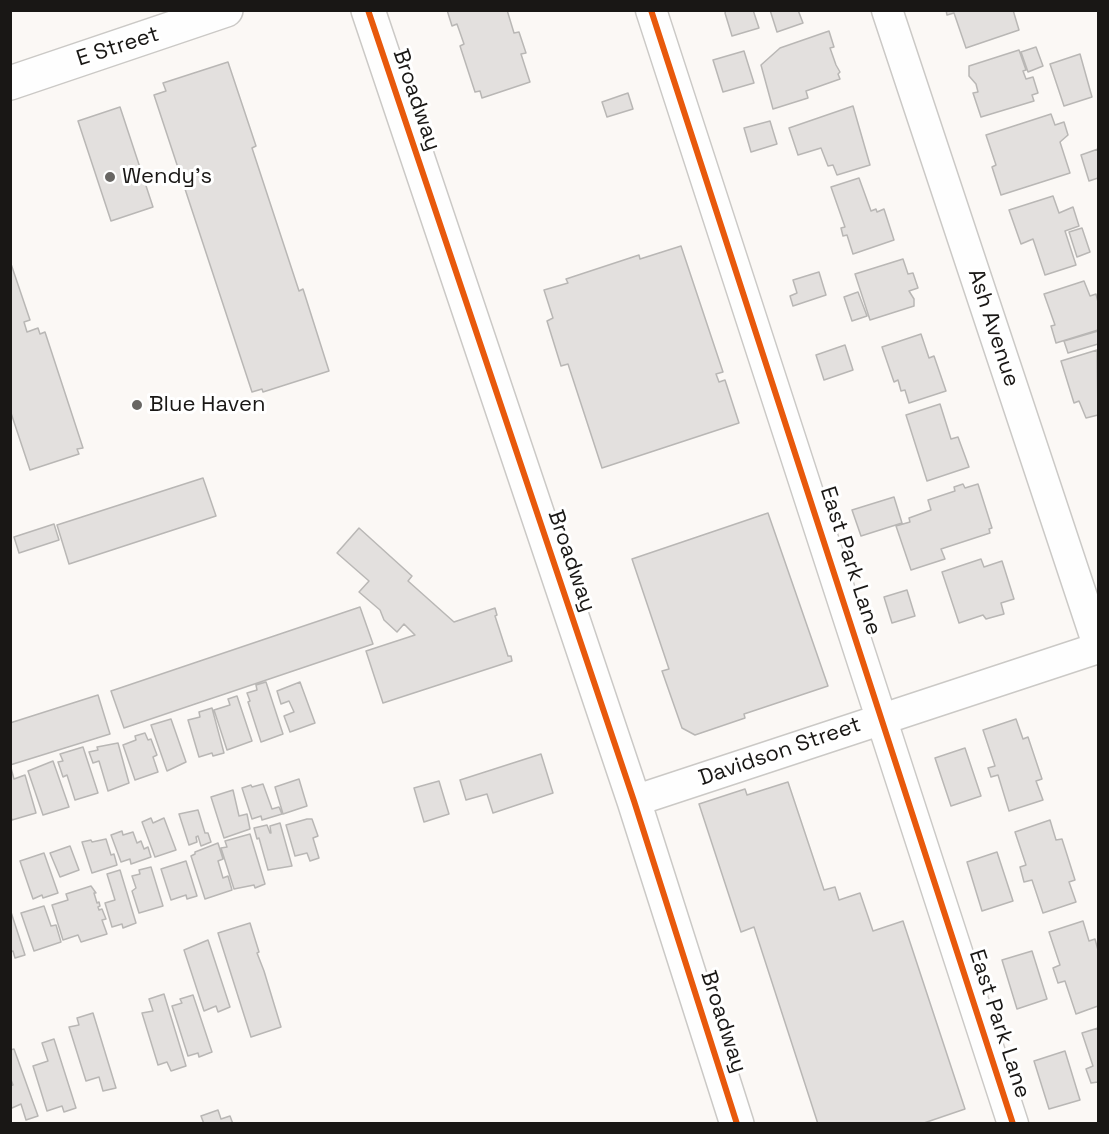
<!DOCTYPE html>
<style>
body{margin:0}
#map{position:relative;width:1109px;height:1134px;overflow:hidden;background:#fbf8f5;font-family:"Space Grotesk",sans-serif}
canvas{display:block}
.frame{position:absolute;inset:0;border:12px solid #191715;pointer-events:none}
</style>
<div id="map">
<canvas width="1109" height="1134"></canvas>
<div class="frame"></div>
</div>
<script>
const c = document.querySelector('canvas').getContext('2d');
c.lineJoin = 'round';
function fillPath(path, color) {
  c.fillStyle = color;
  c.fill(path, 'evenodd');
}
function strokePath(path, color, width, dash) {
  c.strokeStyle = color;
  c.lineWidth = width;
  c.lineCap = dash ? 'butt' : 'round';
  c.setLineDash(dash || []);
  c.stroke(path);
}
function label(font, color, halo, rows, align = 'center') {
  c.font = font + ' "Space Grotesk",sans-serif';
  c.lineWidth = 6;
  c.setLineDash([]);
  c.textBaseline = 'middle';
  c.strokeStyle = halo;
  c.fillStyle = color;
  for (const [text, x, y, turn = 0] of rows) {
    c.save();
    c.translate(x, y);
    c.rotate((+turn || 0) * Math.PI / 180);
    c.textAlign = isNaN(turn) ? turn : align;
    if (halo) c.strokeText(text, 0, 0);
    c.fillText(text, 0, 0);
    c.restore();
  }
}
const building = new Path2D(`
 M447 10H507L514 33 519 32 526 53 521 54 530 82 482 98 480 91 475 92 460 46 464 44 457 24 452 26Z
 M726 10H753L759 28 732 36 725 13Z
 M770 10H798L803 23 777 32Z
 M946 10H1013L1019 30 966 48 954 13 947 15Z
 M829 31 834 47 830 48 836 65 840 72 838 74 840 79 806 91 808 98 773 109 761 65 780 48Z
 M1036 47 1043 66 1028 72 1021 52Z
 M1019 50 1026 70 1023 71 1026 79 1033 77 1038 93 1032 95 1034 101 981 117 973 93 978 92 976 84 969 76V66Z
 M744 51 754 83 723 92 713 60Z
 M1080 54 1092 97 1064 106 1050 64Z
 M228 62 256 146 252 148 299 291 303 289 329 371 263 392 262 389 252 392 154 95 166 91 163 83Z
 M628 93 633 109 607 117 602 102Z
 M853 106 870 165 837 175 833 165 828 166 821 148 798 155 789 128Z
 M120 107 153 207 111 221 78 121Z
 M1051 114 1055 125 1064 122 1068 135 1060 142 1070 173 1001 195 992 167 996 165 986 135Z
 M770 121 777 144 751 152 744 128Z
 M1098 149V178L1089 181 1081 155Z
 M859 178 871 211 876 209 877 212 884 209 894 240 853 254 847 235 843 236 841 228 845 227 831 187Z
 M1053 196 1059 213 1073 207 1079 226 1065 231 1076 265 1045 275 1033 239 1021 244 1009 210Z
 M1082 228 1090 252 1077 257 1069 232Z
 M681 246 723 372 716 374 719 382 725 380 739 423 602 468 568 364 561 366 547 321 553 318 544 290 568 283 566 279 639 255 640 259Z
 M903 259 908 274 913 273 918 288 909 291 914 299V306L870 320 855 274Z
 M10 261 30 320 24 322 27 332 38 328 40 334 45 332 83 448 77 449 79 454 30 470 10 410Z
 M819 272 826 295 793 306 790 296 797 293 793 280Z
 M1084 281 1090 296 1096 294 1098 302V330L1056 343 1051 326 1055 325 1044 294Z
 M858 292 867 316 852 321 844 297Z
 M1098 331V344L1068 353 1064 341Z
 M921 334 929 358 934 356 946 391 909 403 905 390 901 391 898 380 894 382 882 347Z
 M845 345 853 370 824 380 816 355Z
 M1097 350 1098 415 1086 418 1079 401 1074 403 1061 361Z
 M940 404 951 439 958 437 969 467 927 481 906 415Z
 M203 478 216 516 69 564 57 525Z
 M963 484 965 488 978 484 992 528 989 529 990 533 941 549 945 559 911 570 896 526 910 522 909 518 931 510 928 500 955 491 954 487Z
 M894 497 902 523 861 536 852 510Z
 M768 513 828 686 744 714 745 718 695 735 682 728 662 671 669 669 632 559Z
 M54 524 59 540 19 553 14 537Z
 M359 528 412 576 408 581 454 622 495 608 497 615 495 616 508 656H511L512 661 383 703 366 651 415 635 404 624 397 632 384 620 380 610 359 592 369 581 337 553Z
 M981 559 984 567 1002 561 1014 599 1001 603 1004 614 986 619 983 615 959 623 942 572Z
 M907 590 915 616 892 623 884 597Z
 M360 607 373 644 124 728 111 691Z
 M266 682 283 734 261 742 248 702 250 701 247 693 257 690 256 685Z
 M300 682 315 723 290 732 284 716 294 712 289 701 281 704 277 691Z
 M98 695 110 734 10 765V723Z
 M237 696 252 741 227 750 214 710 230 705 228 699Z
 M212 708 224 753 213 756 212 753 199 757 188 720 200 717 199 712Z
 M171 719 186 762 167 771 151 725Z
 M1016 719 1023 739 1028 737 1042 779 1036 781 1043 800 1009 811 998 775 991 777 988 768 995 766 983 730Z
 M145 733 148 740 151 739 157 755 153 757 158 772 135 780 123 745 136 740 135 736Z
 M118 743 129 783 108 791 99 761 93 763 89 752 98 750 97 747Z
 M83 747 98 793 75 800 67 775 63 777 58 762 63 761 60 754Z
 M965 748 981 796 951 806 935 758Z
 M541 754 553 793 493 813 487 794 466 800 460 780Z
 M53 761 69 807 43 815 28 771Z
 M11 768 14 779 25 775 36 813 12 820 10 814Z
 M299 779 307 806 283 814 275 787Z
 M439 781 449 814 424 822 414 788Z
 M788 782 824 890 835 887 839 900 860 893 873 931 903 921 965 1109 921 1124H818L754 927 741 932 699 804 745 789 747 795Z
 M263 784 272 809 279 807 282 814 262 820 261 816 252 819 242 788 251 785 252 787Z
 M233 790 239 816 247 814 250 829 224 838 211 797Z
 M198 810 205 833H208L211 842 201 846 198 836 196 837 197 842 189 845 179 814Z
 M151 818 153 823 164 818 176 850 155 857 142 822Z
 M307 819H312L318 836 313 838 319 858 310 861 307 853 295 856 286 825Z
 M1050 820 1056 840 1062 839 1075 880 1069 882 1076 902 1043 913 1032 880 1024 882 1020 867 1026 865 1015 832Z
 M280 823 292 866 268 870 259 838 257 839 254 828 267 825 270 833H271L270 826Z
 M122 831 123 835 133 832 137 843 141 841 144 849 148 847 151 857 131 864 130 859 121 862 111 835Z
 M250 834 265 884 255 888 254 885 234 889 221 848 227 847 225 841Z
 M106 839 111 855 114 854 117 865 92 873 82 842 91 840 92 842Z
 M218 843 223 859 218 861 223 878 228 876 232 890 205 899 191 856 195 854V852Z
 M70 846 79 870 60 877 50 853Z
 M997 852 1013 901 982 911 967 862Z
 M44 853 58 893 43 898 42 895 33 899 20 861Z
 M186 861 197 896 187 899 186 895 171 900 161 869Z
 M151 867 163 906 139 913 132 891 136 888 132 876 140 874 139 870Z
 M120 870 136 923 123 928 122 924 112 927 105 903 115 900 107 874Z
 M91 886 96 893H94L97 903 99 902 100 906 98 907 99 910 102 909 106 919 102 920 107 934 81 942 78 935 63 940 52 905 68 900 66 894Z
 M44 906 51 926 56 925 61 942 34 951 21 913Z
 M10 909 25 955 15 958 13 951 10 952Z
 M1083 921 1089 941 1095 939 1098 950V1006L1076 1014 1065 981 1058 983 1053 968 1060 965 1049 932Z
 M250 923 259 952 257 953 264 971 281 1027 251 1037 218 933Z
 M208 940 230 1007 218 1012 216 1006 204 1011 184 950Z
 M1032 951 1047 999 1017 1009 1002 960Z
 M164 994 186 1066 171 1071 167 1062 158 1065 142 1013 153 1011 149 999Z
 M193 995 212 1052 199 1057 198 1053 188 1056 172 1006 182 1003 180 999Z
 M93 1013 116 1088 103 1091 99 1077 86 1081 69 1027 79 1025 77 1018Z
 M1098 1028V1082L1091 1083 1086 1069 1093 1066 1082 1033Z
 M54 1039 76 1108 64 1112 62 1106 47 1111 33 1066 48 1061 42 1043Z
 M14 1049 38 1116 26 1120 21 1104 12 1108 10 1105V1086L13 1085 10 1077V1050Z
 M1065 1051 1080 1100 1049 1109 1034 1061Z
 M218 1110 221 1119 230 1116 233 1124H204L201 1116Z`);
fillPath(building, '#e3e0de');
strokePath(building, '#b9b7b5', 1.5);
const minor = new Path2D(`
 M651 10 1013 1124
 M887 10 1098 645
 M634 801 1098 648`);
const major = new Path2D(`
 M368 10 634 801 737 1124
 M10 83 226 10`);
strokePath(minor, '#cbc9c6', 33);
strokePath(major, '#cbc9c6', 36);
strokePath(minor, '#fefefe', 30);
strokePath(major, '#fefefe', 33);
strokePath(new Path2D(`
 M368 10 634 801 737 1124
 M651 10 1013 1124`), '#e8590c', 6);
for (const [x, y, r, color] of [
 [110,177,6,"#686663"],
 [137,405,6,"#686663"]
]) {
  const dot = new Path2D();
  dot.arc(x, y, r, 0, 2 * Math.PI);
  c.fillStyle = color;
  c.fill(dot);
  strokePath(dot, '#fff', 2);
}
label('22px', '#191715', '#fff', [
 ["E Street",118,47,-18],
 ["Broadway",416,100,71],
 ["Ash Avenue",993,328,72],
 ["Broadway",571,561,71],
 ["East Park Lane",850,561,72],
 ["Davidson Street",780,752,-19],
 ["Broadway",723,1022,72],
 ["East Park Lane",999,1024,72]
]);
label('22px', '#191715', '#fff', [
 ["Wendy's",122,177],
 ["Blue Haven",149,405]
], 'left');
</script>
